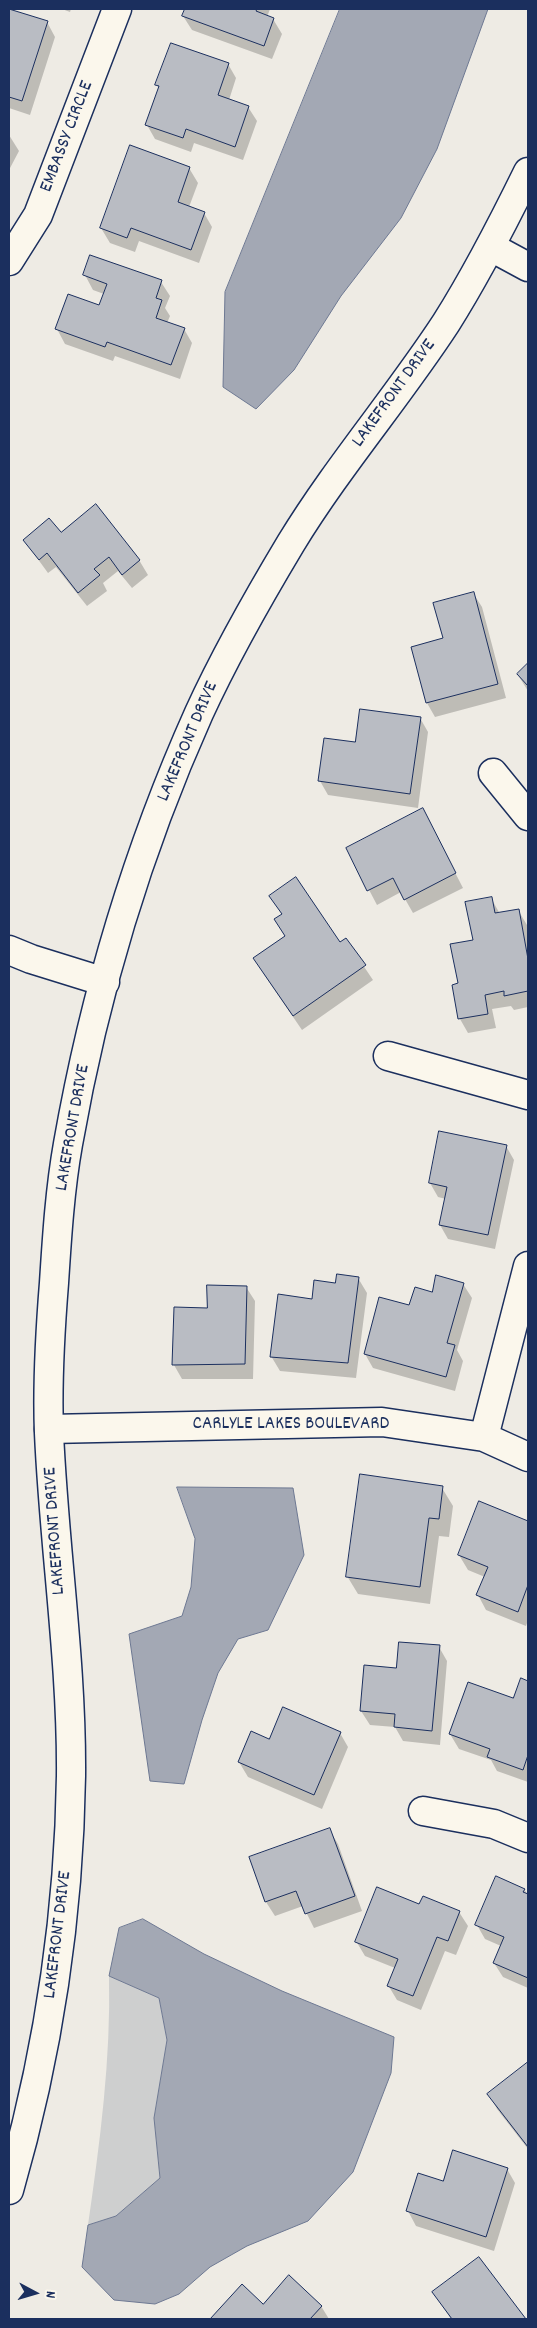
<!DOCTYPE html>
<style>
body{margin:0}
#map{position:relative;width:537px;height:2328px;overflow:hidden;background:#eeebe4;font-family:Dekko,sans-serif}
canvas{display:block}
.frame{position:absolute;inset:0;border:10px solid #1b2f5e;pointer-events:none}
.north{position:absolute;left:10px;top:2268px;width:50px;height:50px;-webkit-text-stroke:4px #fbf7ec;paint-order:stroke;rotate:96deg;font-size:14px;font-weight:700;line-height:20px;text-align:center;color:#1b2f5e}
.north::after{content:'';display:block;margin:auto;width:18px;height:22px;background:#1b2f5e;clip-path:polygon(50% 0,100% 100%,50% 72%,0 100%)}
</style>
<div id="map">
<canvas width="537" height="2328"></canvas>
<div class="frame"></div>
<div class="north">N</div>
</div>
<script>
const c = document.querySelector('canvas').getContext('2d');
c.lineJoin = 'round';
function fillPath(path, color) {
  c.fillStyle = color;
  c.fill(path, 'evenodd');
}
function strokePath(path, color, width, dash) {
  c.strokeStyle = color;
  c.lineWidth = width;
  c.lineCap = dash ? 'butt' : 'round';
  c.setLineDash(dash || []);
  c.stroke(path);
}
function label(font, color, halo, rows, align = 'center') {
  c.font = font + ' Dekko,sans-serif';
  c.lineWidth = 4;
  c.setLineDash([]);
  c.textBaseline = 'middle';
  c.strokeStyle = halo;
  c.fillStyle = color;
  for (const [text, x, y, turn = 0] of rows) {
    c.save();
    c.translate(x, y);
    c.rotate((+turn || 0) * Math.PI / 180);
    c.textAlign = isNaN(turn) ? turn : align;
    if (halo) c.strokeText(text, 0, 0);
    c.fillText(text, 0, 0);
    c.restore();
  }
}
fillPath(new Path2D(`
 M109 1976 159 1998 167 2040 154 2117 160 2178 116 2216 88 2225C100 2142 111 2059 109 1976Z`), '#cecfcf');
const water = new Path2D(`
 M340 9H488L437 149 401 218 341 296 294 370 256 409 223 387 225 292Z
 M177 1487 293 1488 304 1555 268 1630 238 1639 218 1673 202 1720 184 1784 150 1781 129 1634 182 1616 191 1587 195 1539Z
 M143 1919 204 1954 282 1991 394 2037 391 2073 353 2172 308 2221 247 2246 210 2267 179 2294 155 2304 114 2300 82 2267 88 2225 116 2216 160 2178 154 2118 167 2040 159 1998 109 1976 119 1928Z`);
fillPath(water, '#a3a8b4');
strokePath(water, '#6d7892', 1);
fillPath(new Path2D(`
 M62 9H71L70 12Z
 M186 9H270L267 17 273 19 282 34 272 59 192 30 183 16Z
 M9 10 47 22 55 37 30 115 9 108Z
 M228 64 236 78 229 100 248 107 257 121 243 160 194 143 191 152 155 139 147 125 159 89 157 85Z
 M9 135 19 151 9 170Z
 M189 168 198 183 189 207 204 213 212 227 199 263 139 241 135 252 110 243 101 228Z
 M85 275 161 282 170 296 165 308 170 316 167 323 184 329 192 343 180 379 115 356 113 361 65 344 57 329 100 307 104 294 93 290Z
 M96 506 139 560 148 575 132 588 118 571 103 583 107 591 87 606 56 567 48 573 24 540 60 534Z
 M473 593 482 607 506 698 435 717 427 703 412 647 444 639Z
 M528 665V691L518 675Z
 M420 718 428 732 418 808 328 795 320 781 356 743Z
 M430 824 463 888 413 913 401 892 377 905 347 848Z
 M271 896 340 944 346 940 373 980 302 1030 263 973 286 937 282 915Z
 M491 898 500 914 518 910 527 925 528 1007 514 1010 511 1006 492 1009 496 1028 468 1033 460 1019 453 985 459 984Z
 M506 1146 514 1160 495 1249 448 1239 440 1225 446 1199 438 1197 430 1183Z
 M358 1278 367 1293 356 1378 280 1371 271 1356 313 1300 336 1284Z
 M463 1284 472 1298 457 1350 463 1361 455 1391 373 1368 365 1354 410 1307 433 1293Z
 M246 1287 255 1301 253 1379H182L174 1365 208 1310Z
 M442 1488 453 1506 449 1537 439 1536 430 1604 358 1594 347 1576Z
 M480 1503 528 1522V1620L526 1626 486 1610 478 1595 485 1577 468 1570 459 1555Z
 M439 1647 447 1661 440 1745 403 1741 395 1727 370 1725 361 1711 397 1669Z
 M521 1680 528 1683V1782L497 1771 491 1760 459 1749 450 1734 514 1700Z
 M340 1733 348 1747 322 1809 248 1777 239 1762Z
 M329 1829 338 1844 362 1911 314 1928 303 1906 275 1916 266 1902 250 1858Z
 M524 1889 528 1895V1988L503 1977 494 1963 501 1946 485 1939 477 1925Z
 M419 1906 459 1912 468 1926 456 1955 445 1951 421 2010 397 2000 388 1985 395 1968 365 1956 356 1941Z
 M528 2064V2149L497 2109 489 2094Z
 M507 2169 515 2183 494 2251 416 2226 408 2211 444 2183Z
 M478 2259 525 2319H451L434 2293Z
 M242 2286 264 2305 321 2306 329 2319H212Z`), '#0003');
const building = new Path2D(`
 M9 9 48 21 22 101 9 97Z
 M185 9H257L256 11 274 18 264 46 182 16Z
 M171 43 229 63 218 95 249 106 235 147 186 129 183 138 145 125 159 86 155 85Z
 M130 145 190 167 178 202 205 212 191 250 131 228 127 238 100 228Z
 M90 255 162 280 156 298 162 300 156 318 185 328 171 365 107 342 105 347 55 329 68 294 99 305 107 284 83 275Z
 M96 504 140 560 122 575 109 557 94 569 100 575 78 593 47 553 39 560 23 540 49 518 61 532Z
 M474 592 498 684 426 703 411 647 443 638 433 603Z
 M528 663V686L517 674Z
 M360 709 421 717 410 794 318 781 324 738 355 742Z
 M423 808 456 873 404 900 393 878 367 891 346 848Z
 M296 877 340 942 346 938 366 965 293 1016 253 958 285 936 274 919 282 914 269 896Z
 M492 897 495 913 519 909 528 959V991L504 996V991L485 995 488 1014 458 1019 452 985 458 983 450 944 473 940 465 902Z
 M439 1131 507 1145 488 1235 439 1225 447 1187 429 1183Z
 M337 1274 359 1277 348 1363 270 1357 278 1294 312 1299 314 1280 335 1283Z
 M436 1275 464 1283 447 1343 455 1345 446 1377 364 1354 379 1297 409 1305 415 1287 432 1292Z
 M207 1285 247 1286 245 1364 172 1365 174 1307 207 1308Z
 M360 1474 443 1486 439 1519 429 1518 420 1587 346 1577Z
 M479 1501 528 1521V1585L518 1612 476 1595 488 1567 458 1555Z
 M399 1642 440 1645 432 1731 394 1727 395 1714 360 1711 364 1665 396 1668Z
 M521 1678 528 1681V1755L523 1770 487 1757 490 1749 449 1734 468 1682 513 1698Z
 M283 1707 341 1732 314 1795 238 1762 251 1731 269 1739Z
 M330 1828 355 1896 305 1914 296 1891 265 1902 249 1857Z
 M496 1876 525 1889 523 1892 528 1894V1978L493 1963 504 1937 475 1925Z
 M377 1887 419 1904 423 1896 460 1911 448 1941 437 1937 413 1996 387 1986 398 1959 355 1942Z
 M528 2062V2147L487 2094Z
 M453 2150 508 2168 486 2237 406 2211 418 2173 443 2181Z
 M479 2257 526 2319H452L432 2292Z
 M289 2275 322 2306 310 2319H210L242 2284 263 2304Z`);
fillPath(building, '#b9bcc3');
strokePath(building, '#1b2f5e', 1);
const minor = new Path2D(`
 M491 247 528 267
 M9 261 38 215 117 9
 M493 773 528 816
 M9 950 31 959 105 982
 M388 1056 528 1095
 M49 1429 382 1422 484 1437 528 1457
 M484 1437 528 1266
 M423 1811 494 1824 528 1838`);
const tertiary = new Path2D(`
 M9 2190C48 2055 69 1916 71 1776 72 1662 54 1547 49 1433 47 1383 50 1333 54 1283 57 1236 60 1189 68 1144 94 996 138 849 199 713 226 654 258 598 291 543 338 466 397 398 446 323 477 274 503 223 528 172`);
strokePath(minor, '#1b2f5e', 31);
strokePath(tertiary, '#1b2f5e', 31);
strokePath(minor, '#fbf7ec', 28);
strokePath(tertiary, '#fbf7ec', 28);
label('19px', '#1b2f5e', '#fbf7ec', [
 ["EMBASSY CIRCLE",68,137,-69],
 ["LAKEFRONT DRIVE",395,394,-54],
 ["LAKEFRONT DRIVE",189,742,-67],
 ["LAKEFRONT DRIVE",74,1128,-80],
 ["CARLYLE LAKES BOULEVARD",291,1425],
 ["LAKEFRONT DRIVE",56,1531,-94],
 ["LAKEFRONT DRIVE",59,1935,-83]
]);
</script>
